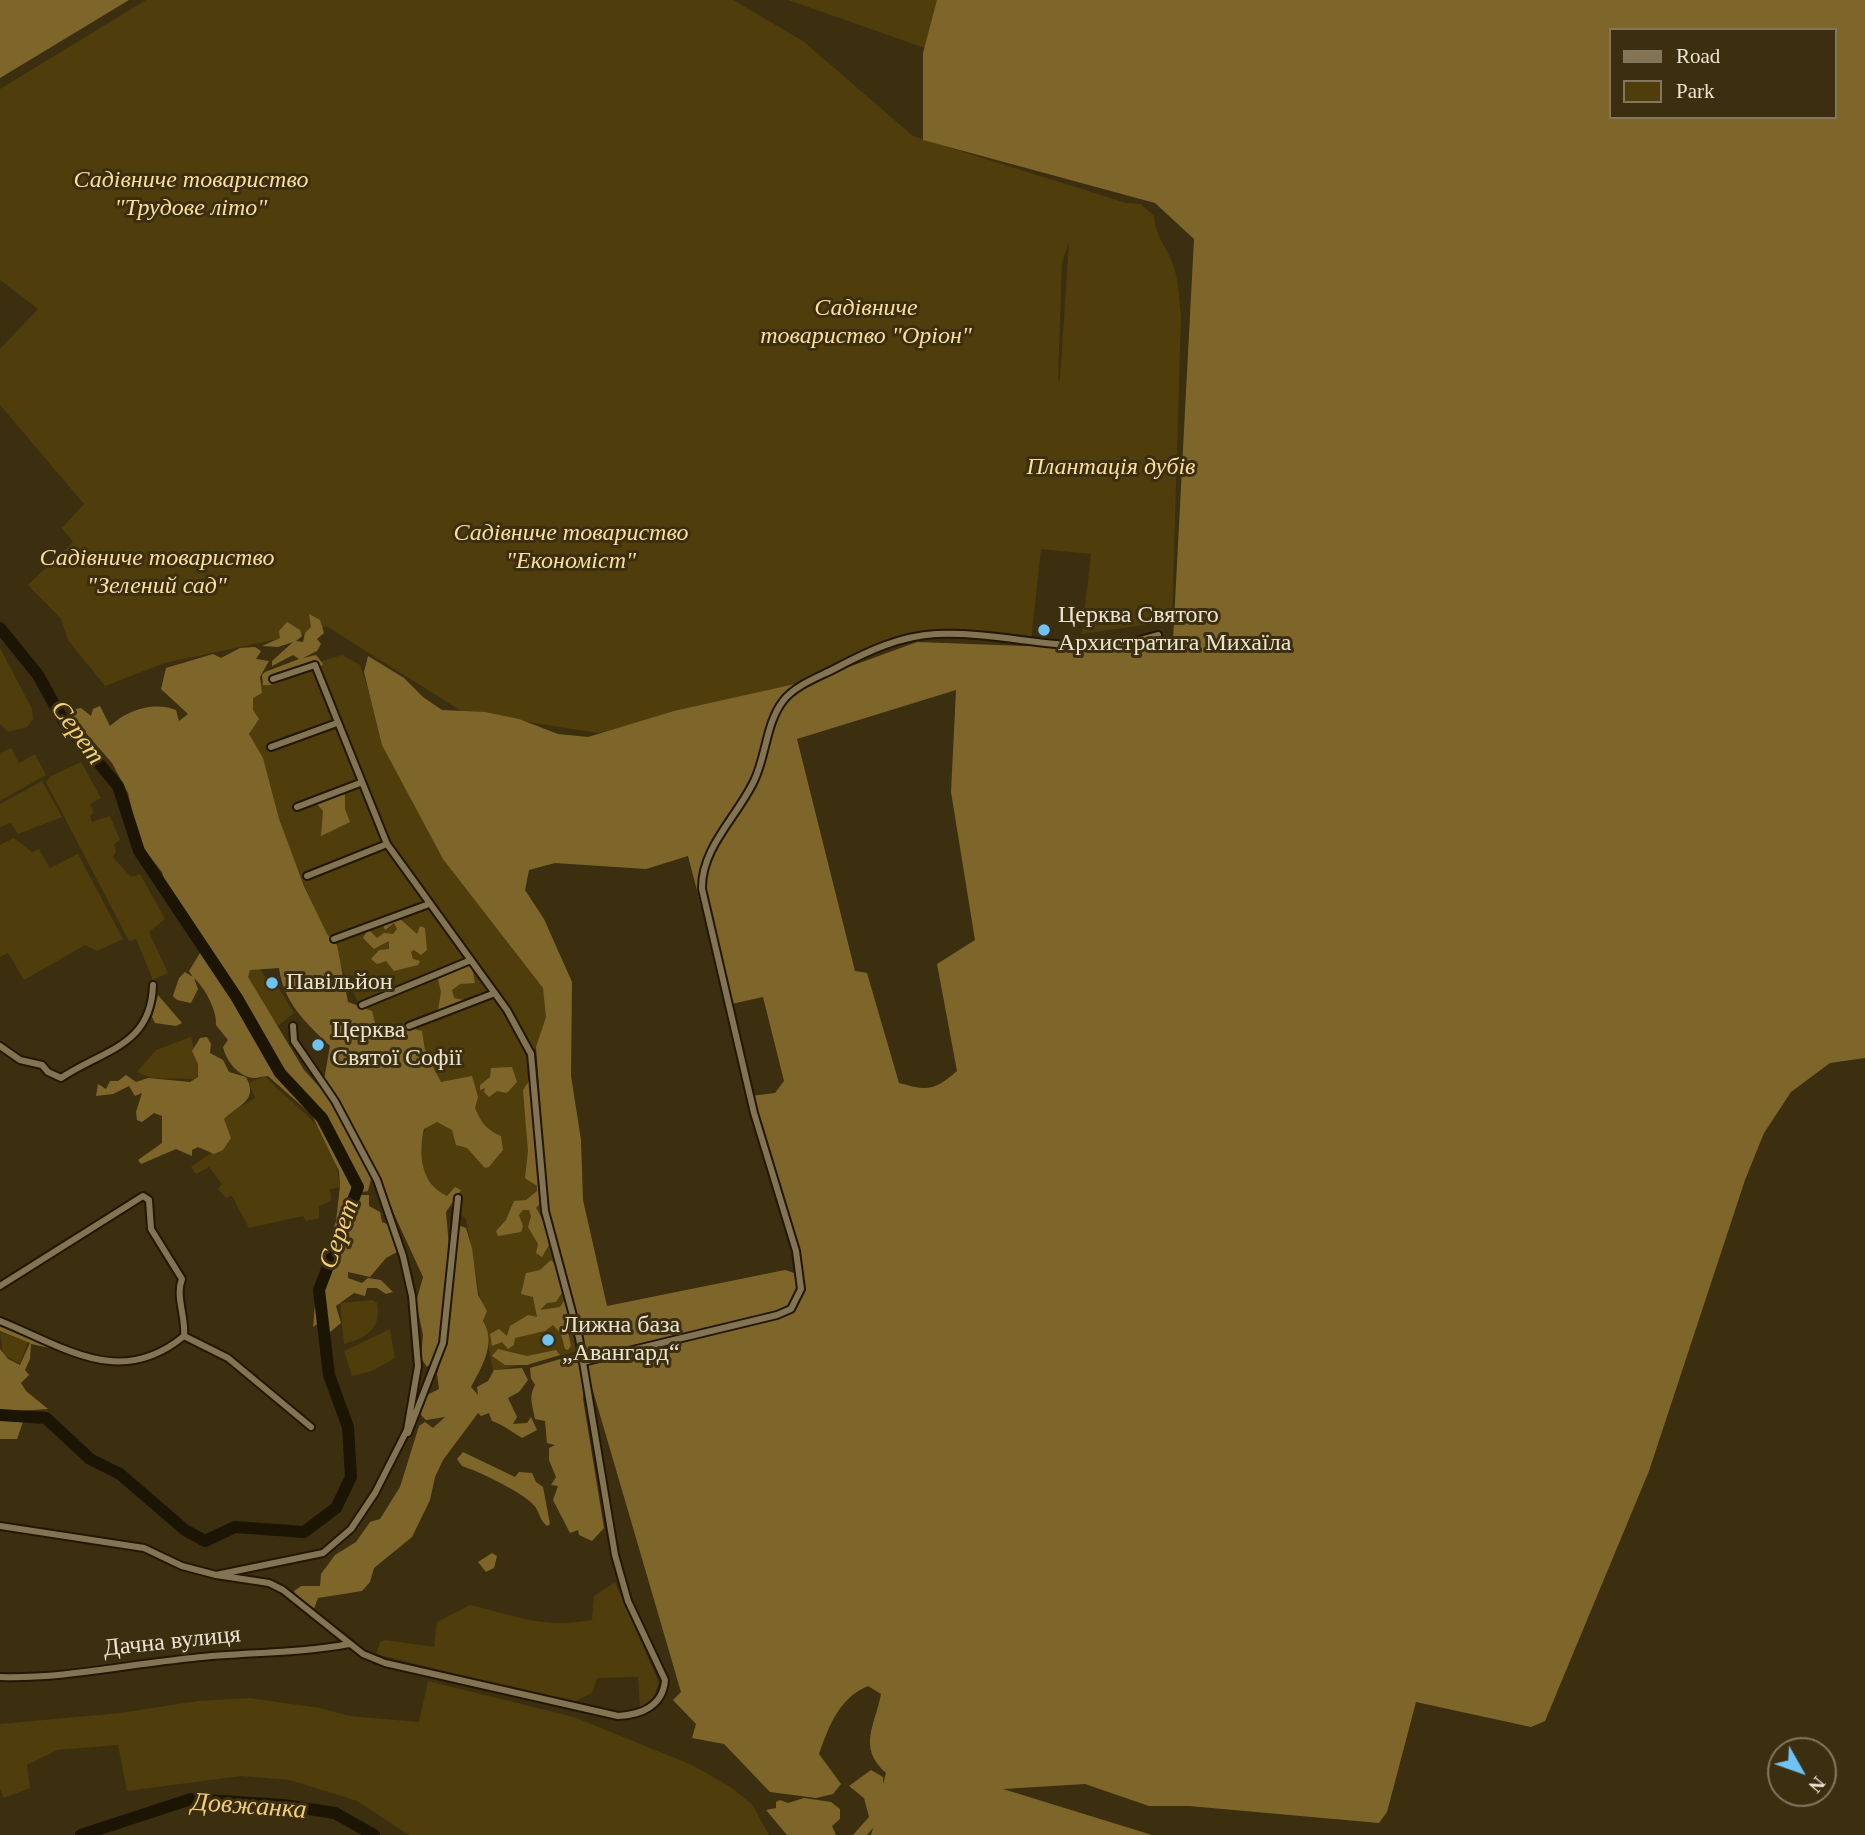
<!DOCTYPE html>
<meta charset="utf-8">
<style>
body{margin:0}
#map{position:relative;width:1865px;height:1835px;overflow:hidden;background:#3c2f10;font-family:Georgia,serif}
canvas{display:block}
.legend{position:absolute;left:1609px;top:28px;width:228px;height:91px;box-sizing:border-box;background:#3c2f10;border:2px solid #82775e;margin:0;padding:9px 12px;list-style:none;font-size:21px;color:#ebe4d2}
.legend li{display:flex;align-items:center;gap:14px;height:35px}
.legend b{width:35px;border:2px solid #82775e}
.north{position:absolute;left:1767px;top:1737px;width:70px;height:70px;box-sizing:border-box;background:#3c2f10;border:2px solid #82775e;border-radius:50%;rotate:130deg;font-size:19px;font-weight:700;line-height:28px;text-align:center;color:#ebe4d2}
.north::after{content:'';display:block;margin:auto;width:24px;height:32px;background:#6fc2f4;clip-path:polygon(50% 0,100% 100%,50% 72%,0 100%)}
</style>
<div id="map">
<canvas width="1865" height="1835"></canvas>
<ul class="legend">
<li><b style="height:9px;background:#837554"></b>Road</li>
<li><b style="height:19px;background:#4f3d0b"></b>Park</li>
</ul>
<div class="north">N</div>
</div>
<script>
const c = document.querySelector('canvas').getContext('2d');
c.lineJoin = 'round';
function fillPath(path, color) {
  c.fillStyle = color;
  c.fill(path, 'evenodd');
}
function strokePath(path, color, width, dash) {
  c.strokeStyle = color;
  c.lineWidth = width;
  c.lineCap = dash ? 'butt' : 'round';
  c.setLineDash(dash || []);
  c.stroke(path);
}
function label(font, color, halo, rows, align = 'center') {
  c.font = font + ' Georgia,serif';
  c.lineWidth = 6;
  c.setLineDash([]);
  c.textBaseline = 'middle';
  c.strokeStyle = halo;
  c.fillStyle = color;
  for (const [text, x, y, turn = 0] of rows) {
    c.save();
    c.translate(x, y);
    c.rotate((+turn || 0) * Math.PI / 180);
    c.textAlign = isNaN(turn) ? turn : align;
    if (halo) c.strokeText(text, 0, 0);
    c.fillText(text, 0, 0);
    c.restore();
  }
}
fillPath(new Path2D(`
 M146 0H733L803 41 913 136 1126 203 1141 204 1154 216C1156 239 1167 246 1174 267 1179 283 1179 299 1181 316L1172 621 1082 634 1091 554 1041 549 1031 642 922 635 881 647 823 674 775 691 598 733 463 712 326 626 316 631 165 663 105 686 68 640 61 619 28 585 73 542 62 528 84 504 0 405V349L38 309 0 280V89ZM1069 242 1060 378 1058 383 1062 262Z
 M788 0H939L928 49Z
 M0 648 32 709 33 719 27 727 8 732 0 724Z
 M342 655 360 665 388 751 545 986 552 1018 534 1050 540 1119 554 1252 584 1350 493 1371 466 1219 445 1201 415 1162 439 1084 414 1032 377 1042 326 935 278 823 251 746 247 705 254 688 271 677Z
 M11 748 19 763 35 754 46 775 0 801V753Z
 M81 762 101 798 90 804 94 813 90 816 92 822 110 816 120 840 114 844 116 852 113 857 131 877 140 874 165 919 149 932 168 973 153 980 136 939 129 941 46 782 51 776Z
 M42 781 62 817 18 834 11 823 0 827V804Z
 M14 838 32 852 39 849 50 868 78 854 123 939 97 951 85 945 24 980 8 953 0 957V845Z
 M259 967 271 987 276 984 294 1013 278 1026 245 982 251 968Z
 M191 1037 200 1073 195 1079 151 1078 137 1072 156 1050Z
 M265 1076C303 1117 333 1122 340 1187L330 1189 331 1201 319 1206V1218L306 1221 303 1216 249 1228 232 1196 226 1198 218 1189 222 1184 209 1167 196 1174 191 1167 230 1140 221 1119 255 1098 249 1083Z
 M373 1300 377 1303C382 1329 366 1338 344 1344L340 1303Z
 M390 1329 395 1358 374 1370 352 1376 344 1351Z
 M0 1332 28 1342 20 1364 3 1355Z
 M615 1582 659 1683 653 1698 640 1708 638 1677 597 1678 592 1693 572 1703 376 1654 380 1642 386 1640 434 1647 437 1622 470 1605C518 1616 542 1629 592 1620L594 1596Z
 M428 1681 574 1717 692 1765 729 1786 752 1804 769 1835H409L357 1801 290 1780 241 1776 127 1791 118 1745 57 1750 27 1765 30 1788 4 1798 0 1789V1724L120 1713 198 1701 249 1698 320 1708 349 1716 419 1722Z`), '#4f3d0b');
fillPath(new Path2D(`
 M0 0H129L0 78Z
 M937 0H1865V1058L1830 1063 1791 1092 1764 1133 1745 1180 1649 1471 1545 1721 1531 1727 1416 1702 1387 1812 1379 1823 1189 1806H1149L1085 1784 1003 1789 1152 1835H871L873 1828 867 1835H853L869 1817 864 1798 849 1786 871 1770 883 1777V1784L886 1773C857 1747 875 1726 881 1694L868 1686C839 1698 829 1726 819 1754L841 1784 833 1794 816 1798 770 1792 724 1744 692 1738 696 1724 673 1700 681 1692 586 1367 583 1399 604 1528 592 1541 579 1535 578 1530 570 1533 553 1500 558 1486 551 1485 556 1477 549 1460V1448L555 1445 547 1443 545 1421 535 1419C533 1406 528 1398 535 1385L531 1378 530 1368 574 1355H583L549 1220 536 1047 546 1017 543 988 443 859 382 745 364 672 368 656 404 678 423 697 442 710 485 712 519 719 558 734 588 737 674 711 813 680 917 642 1024 646 1173 640 1194 239 1155 203 923 140V53ZM1611 30H1835V117H1611ZM956 690 951 792 975 940 937 964 957 1071C934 1091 928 1091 899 1083L867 973 855 971 797 739ZM688 856 727 1005 763 997 784 1081 775 1093 751 1096 797 1274 785 1270 607 1306 583 1200 581 1140 571 1076 572 982 544 919 525 890 529 870 555 863 646 869Z
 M309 614 320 620 324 633 317 639 321 644 317 651 303 658 316 655 323 664 320 668 315 665C298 671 279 687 263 685L262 675 265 672 299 659 293 655 272 666V661L293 642 278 647 262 646 280 638 279 631 287 622 300 630 302 636 296 641 303 642 305 633 311 627Z
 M255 647 261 651 256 659 269 661 260 677 262 693 253 698V710L259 719 249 734 263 758 279 819 304 886 327 934 337 945 348 1002 372 1011 379 1038 392 1039 402 1026 422 1031 425 1050 437 1057 433 1067 441 1082 472 1076 478 1097 475 1108C481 1122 486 1130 501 1136L503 1150 489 1167 485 1168 467 1148 456 1145 452 1130 437 1122 424 1129C418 1155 421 1184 447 1196L455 1187 461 1190 446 1212 451 1269 457 1229 461 1226 466 1228 472 1248 478 1295 487 1311 483 1321C497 1344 481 1368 471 1387L478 1395 477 1387 488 1381 494 1370 522 1368 528 1380 519 1392 508 1398 517 1417 513 1424 527 1423 531 1417 537 1430 522 1438C511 1431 503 1425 492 1421L489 1413 481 1416 478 1413 443 1460 435 1477 430 1500 412 1537 374 1568 370 1582 362 1591 318 1598 314 1609 308 1610 297 1601 294 1591 301 1586H320L321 1574 335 1555 356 1542 370 1522 380 1519 400 1487 419 1426 425 1422 433 1428 445 1417 426 1420 421 1415 423 1397 439 1389 437 1374 446 1342 452 1272C448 1300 450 1347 427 1367L421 1358 423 1335 416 1302 423 1277 365 1151 324 1080 330 1046C305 1022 284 1003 279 968L250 970 248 977 304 1070 338 1107 371 1179 368 1191 362 1192 359 1179 349 1170C363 1202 316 1277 320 1322L313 1327 317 1281 336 1221 340 1186 339 1171 312 1115 268 1076C264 1076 260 1077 256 1078 240 1079 226 1061 223 1047L228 1040 216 1025C217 1010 205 988 194 978L198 989 191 1003 177 1000 173 996 179 978 185 972 193 977 189 971 200 953 208 956 216 969V976L240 1003 230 979 169 895 162 872 140 844 128 793 112 763 72 717 75 709 81 708 91 716 93 709 100 706 110 726C127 710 154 701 176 710L179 721 188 714 161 689 166 668 213 654 221 658 240 648ZM241 1006 264 1037 267 1051 326 1115 349 1168 324 1122 294 1084 286 1083 279 1075Z
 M340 793 345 795V809L350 822 321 836 323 811 317 804Z
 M399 918 417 934 420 926 425 928 427 950 421 955 414 950 411 952 413 959 420 961 418 965 394 971 386 961 377 964 371 959 379 950 389 949V941L374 949 363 938 368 929 377 938 384 933 393 934 397 929 394 923 385 930 383 925Z
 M468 966 472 968 475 983 460 984 452 990 454 998 467 1001 443 1011 438 1010 441 992 438 979Z
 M158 995 182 1023 176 1026 155 1023 152 1017Z
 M207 1037 211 1044 210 1053 223 1060 229 1072 246 1077C259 1101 238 1105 224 1119L231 1138 223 1150 214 1154 198 1147 192 1150V1156L176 1149 141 1164 138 1160 162 1143V1116L154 1113 142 1122 137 1120 136 1112 142 1093 135 1096 129 1086 113 1094 96 1096 98 1084 106 1089 110 1081H118L126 1075 136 1082 148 1078 190 1082 198 1077V1064L192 1051 200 1038Z
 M512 1067 517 1082 507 1093 497 1091 489 1097 484 1092 485 1088 480 1090V1085L490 1077 491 1068Z
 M531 1078 542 1201 536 1208 545 1224 549 1245 542 1257 536 1253 538 1244 528 1227 531 1216 529 1210H523L519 1215 523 1226 521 1232 498 1236 496 1231 506 1220 514 1201 526 1200 537 1191V1186L525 1178 528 1151 523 1090Z
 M360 1195H369V1206L380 1212 382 1222 390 1225 397 1252 386 1258 370 1277 348 1272V1278L362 1283 368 1278 381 1280 393 1292 386 1294 377 1288H367L365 1296 354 1293 336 1306 341 1323 329 1333 322 1316V1296Z
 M551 1260 556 1265 563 1291 556 1302 547 1303 540 1310 560 1307 565 1299 570 1311 565 1318 571 1346 568 1350 565 1349 561 1334 553 1325 545 1331 515 1338 514 1345 508 1349 502 1342 492 1346 490 1334 499 1329 507 1336 510 1326 528 1315 537 1317 533 1297 521 1294 526 1273 540 1270Z
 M0 1325 49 1343 50 1348 31 1344 30 1359 25 1370 29 1375 21 1383 26 1391 48 1409 0 1412V1349L8 1359 20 1365 30 1343 0 1331Z
 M498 1349 527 1356 556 1350 560 1355 527 1365H505L492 1356Z
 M0 1417 23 1422 17 1439H0Z
 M463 1452 515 1477 519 1472 532 1473 536 1482 543 1487 550 1524 547 1526C539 1519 541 1516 536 1508 529 1495 478 1471 462 1466L457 1459Z
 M492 1553 497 1556 494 1568 486 1572 478 1562Z
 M804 1798 831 1802 840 1809V1819L832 1826 836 1835H787L766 1810 776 1808V1802L780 1800 788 1803Z`), '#7e662b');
strokePath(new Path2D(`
 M0 628 38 675 64 722 118 786 139 851 237 998 280 1073 322 1118 358 1187 319 1290 329 1375 348 1427 351 1477 336 1508 304 1532 235 1527 205 1541 185 1530 120 1474 90 1459 46 1418 0 1415
 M81 1835 191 1799 283 1805 335 1813 374 1835`), '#1d1504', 12);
const street = new Path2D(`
 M271 747 337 723
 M297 807 360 783
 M307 876 387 844
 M334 939 429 904
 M362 1005 471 960
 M409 1026 495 993
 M0 1046 20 1060 42 1065 48 1072 61 1078C105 1049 151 1046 153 985
 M0 1286 143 1196 149 1200 151 1229 182 1279C175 1296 186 1317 184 1336 120 1389 65 1347 0 1321
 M184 1336 228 1358 311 1427
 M583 1362 777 1315 791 1309 801 1289 796 1251 754 1113 702 889C701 848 737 817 754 781 766 757 766 723 783 701 795 685 819 677 836 668 868 651 900 636 936 634 1017 631 1075 661 1158 635
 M408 1433 443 1343 458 1198
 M0 1526 144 1548 182 1566 216 1575 323 1553 351 1529 375 1493 407 1430 418 1366 412 1296 403 1256 377 1180 335 1101 294 1041 293 1026
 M216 1575 269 1583 283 1590 363 1654 385 1663 618 1716C641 1715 663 1706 665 1680L628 1601 615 1555 579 1338 545 1211 531 1054 507 1010 387 844 315 665 273 679
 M0 1677C64 1679 129 1664 193 1658 245 1652 297 1654 349 1644`);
strokePath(street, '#231700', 10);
strokePath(street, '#837554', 6);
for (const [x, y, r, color] of [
 [1044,630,7,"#6fc2f4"],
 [272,983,7,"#6fc2f4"],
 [318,1045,7,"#6fc2f4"],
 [548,1340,7,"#6fc2f4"]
]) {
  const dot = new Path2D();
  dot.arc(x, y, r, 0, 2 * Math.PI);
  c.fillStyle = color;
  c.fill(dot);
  strokePath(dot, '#3c2f10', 2.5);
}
label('italic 24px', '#fcdf9d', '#3c2f10', [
 ["Садівниче товариство",191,181],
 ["\"Трудове літо\"",191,209],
 ["Садівниче",866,309],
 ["товариство \"Оріон\"",866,337],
 ["Плантація дубів",1111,468],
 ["Садівниче товариство",571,534],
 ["\"Економіст\"",571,562],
 ["Садівниче товариство",157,559],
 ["\"Зелений сад\"",157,587]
]);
label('24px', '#ebe4d2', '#3c2f10', [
 ["Церква Святого",1058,616],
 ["Архистратига Михаїла",1058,644],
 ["Павільйон",286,983],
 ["Церква",332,1031],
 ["Святої Софії",332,1059],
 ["Лижна база",562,1326],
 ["„Авангард“",562,1354]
], 'left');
label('24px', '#ebe4d2', '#3c2f10', [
 ["Дачна вулиця",172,1642,-6]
]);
label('italic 26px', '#f3cf79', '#3c2f10', [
 ["Серет",77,733,54],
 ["Серет",340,1234,-70],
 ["Довжанка",249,1807,4]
]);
</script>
